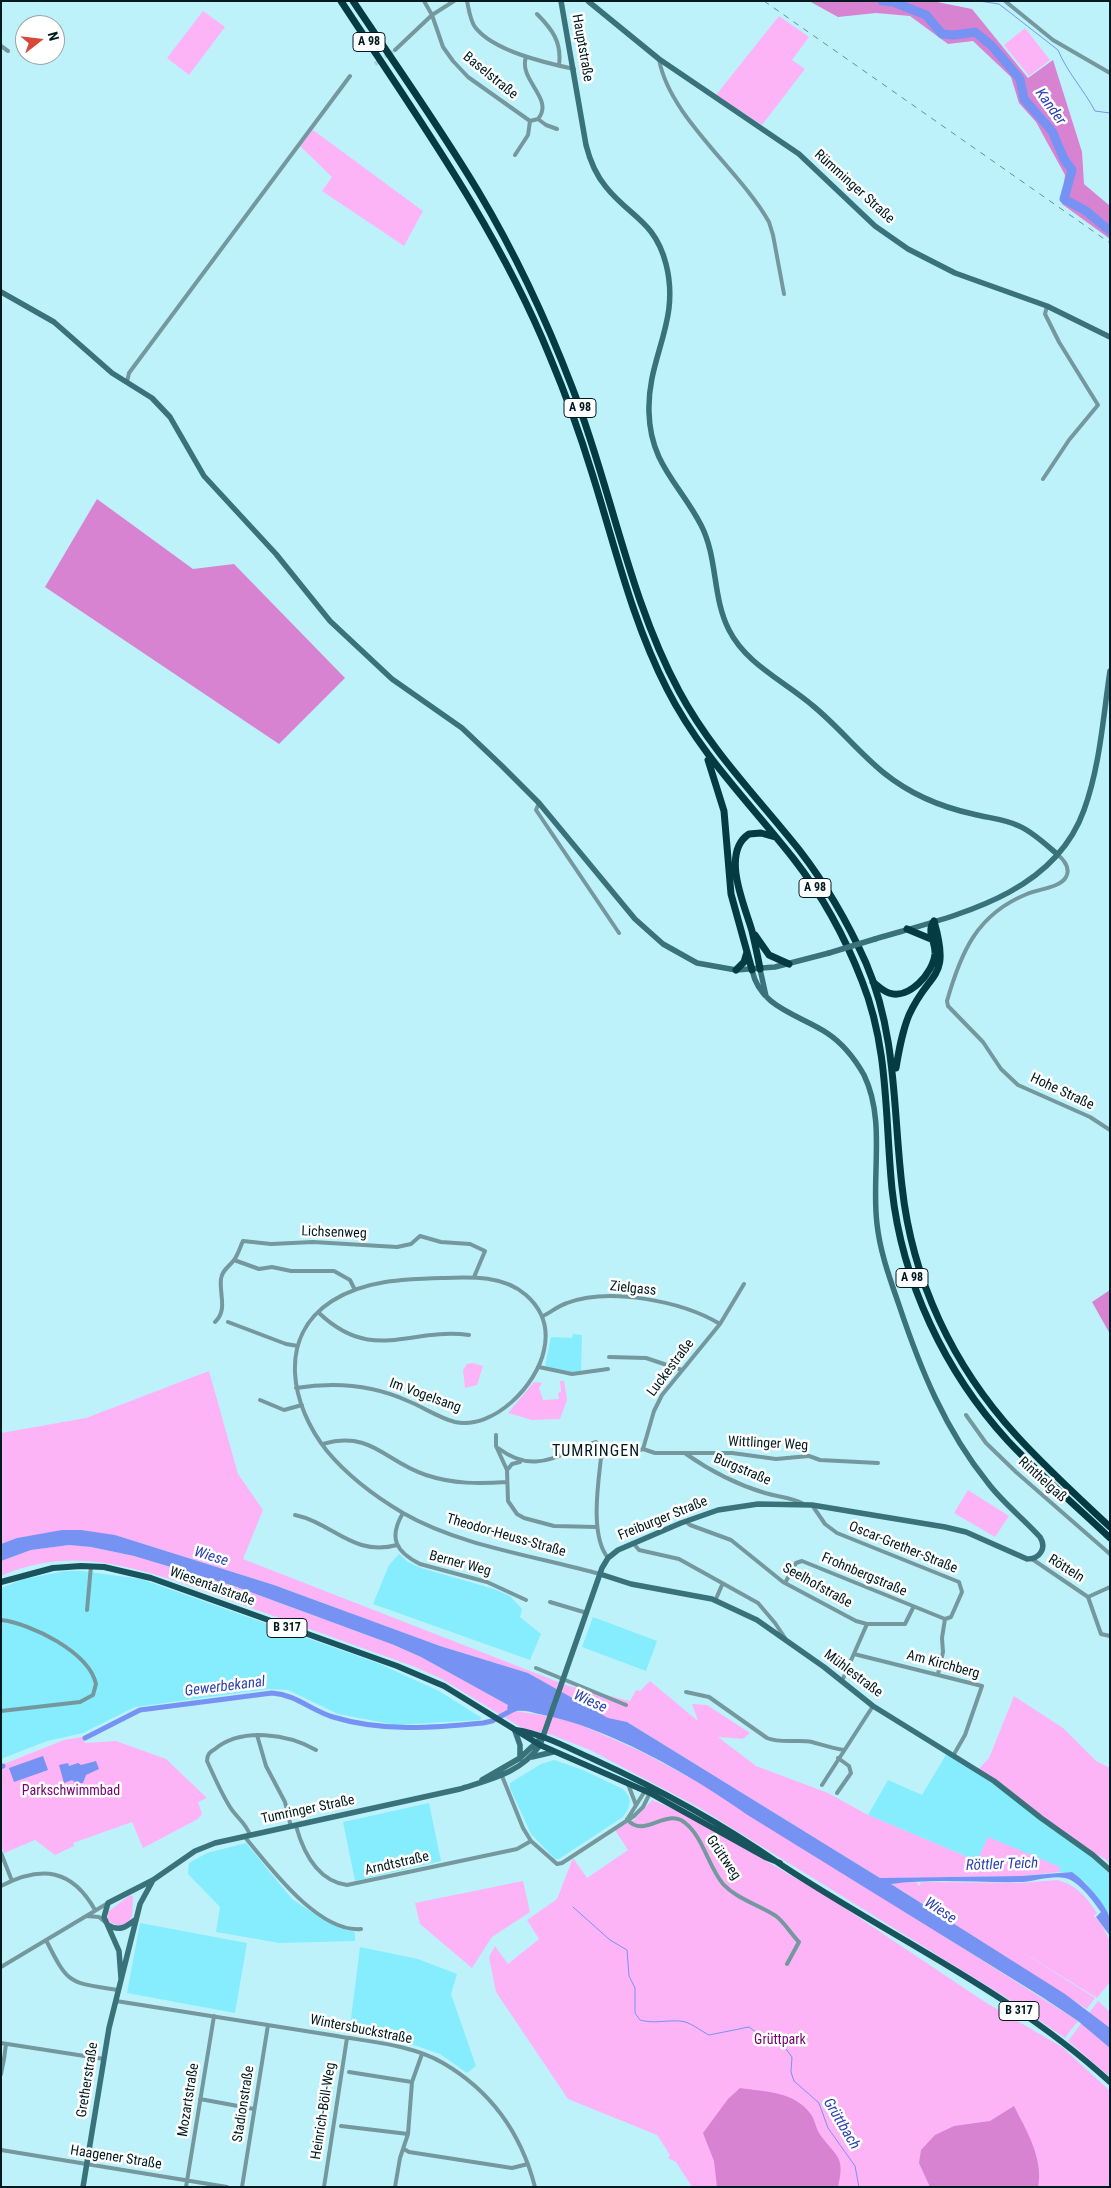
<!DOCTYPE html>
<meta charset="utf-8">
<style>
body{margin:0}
#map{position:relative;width:1111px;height:2188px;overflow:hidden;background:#bef2fb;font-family:"Roboto Condensed",sans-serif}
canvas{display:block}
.frame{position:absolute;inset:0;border:2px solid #001b1f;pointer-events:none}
.north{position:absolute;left:15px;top:15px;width:50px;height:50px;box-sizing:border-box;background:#fff;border:1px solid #99a4a5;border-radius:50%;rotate:74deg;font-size:14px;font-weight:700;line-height:20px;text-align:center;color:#001b1f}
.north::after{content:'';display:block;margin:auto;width:18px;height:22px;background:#d6493a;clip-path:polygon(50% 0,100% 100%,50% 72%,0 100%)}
</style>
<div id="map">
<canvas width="1111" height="2188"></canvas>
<div class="frame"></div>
<div class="north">N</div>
</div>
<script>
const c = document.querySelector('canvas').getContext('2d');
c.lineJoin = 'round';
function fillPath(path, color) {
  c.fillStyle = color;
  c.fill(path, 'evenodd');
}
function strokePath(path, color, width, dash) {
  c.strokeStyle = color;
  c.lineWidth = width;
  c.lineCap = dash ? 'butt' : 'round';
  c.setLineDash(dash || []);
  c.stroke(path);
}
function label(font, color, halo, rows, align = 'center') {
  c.font = font + ' "Roboto Condensed",sans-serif';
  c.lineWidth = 5;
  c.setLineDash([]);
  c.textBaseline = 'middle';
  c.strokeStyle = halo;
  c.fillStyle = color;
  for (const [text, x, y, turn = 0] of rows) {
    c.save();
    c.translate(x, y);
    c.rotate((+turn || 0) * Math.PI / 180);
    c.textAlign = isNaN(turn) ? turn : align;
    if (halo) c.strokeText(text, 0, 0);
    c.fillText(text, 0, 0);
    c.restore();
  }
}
fillPath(new Path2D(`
 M573 1334 582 1335 581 1372H566L545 1366 551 1337 572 1338Z
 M399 1554 408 1562 421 1568 494 1589 510 1596 522 1609 520 1617 541 1634 530 1660 373 1604 389 1565Z
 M66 1571H82L141 1579 380 1664 439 1691 482 1718 480 1720 396 1725 338 1714 288 1690 269 1689 135 1707 83 1733 47 1741 1 1759V1588L24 1579Z
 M593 1617 657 1641 646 1671 582 1647Z
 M947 1753 994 1781 1110 1870V1919L1086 1883 1072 1872H1059V1867L988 1838 977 1861 868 1815 888 1780 922 1795Z
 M554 1760 583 1770 623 1789 628 1795 630 1801 628 1809 623 1817 559 1859H555L531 1834 510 1788V1783L541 1764Z
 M429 1803 441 1861 355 1881 343 1822Z
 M246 1843 292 1899 322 1919 355 1932V1941L280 1943 216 1932 220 1907 188 1874 189 1863 207 1853Z
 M140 1923 247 1943 235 2013 127 1993Z
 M360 1947 418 1959 457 1974 451 1994 476 2066 467 2073 440 2054 417 2046 384 2038 349 2034Z`), '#85edfe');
fillPath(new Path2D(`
 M203 11 225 27 189 75 167 58Z
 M779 16 809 37 792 60 805 69 762 125 716 95Z
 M1025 28 1050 60 1029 76 1004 45Z
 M313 130 423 211 404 246 322 191 332 177 299 145Z
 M473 1363 483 1366 477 1385 465 1388 463 1370 467 1364Z
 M209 1371 238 1474 263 1510 243 1559 566 1685 630 1701 636 1690 640 1691 650 1681 698 1721 692 1704 707 1705 750 1733 743 1739 718 1737 756 1766 828 1793 868 1815 977 1861 988 1837 1060 1867 1059 1872 1021 1876 880 1878 627 1722 608 1719 528 1673 440 1646 274 1585 115 1535 43 1534 17 1538 1 1544V1433L86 1418Z
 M560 1381H564L567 1400 560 1419 532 1420 508 1413 534 1382 542 1383 539 1388 543 1400 559 1399 558 1393 561 1392Z
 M968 1490 1009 1516 995 1537 954 1513Z
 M69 1545 91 1547 134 1556 234 1586 394 1645 421 1657 509 1705 515 1711 567 1719 640 1751 711 1789 1078 2021 1065 2038 1002 1995 698 1807 590 1750 552 1735 522 1728 442 1679 415 1667 182 1583C119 1563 65 1548 1 1576V1561L31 1550Z
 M1014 1696 1063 1728 1096 1761 1110 1768V1864L1105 1859 1071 1840 977 1771 989 1758Z
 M83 1737 85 1743 116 1741 166 1759 207 1798 198 1802 202 1814 198 1819 143 1848 132 1822 73 1843 74 1846 55 1855 35 1840 4 1853 1 1846V1770L5 1768 4 1764 64 1740Z
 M652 1800 685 1814 828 1897 985 2002 1062 2047 1110 2091V2187H692L676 2162 668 2158 670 2155 657 2135 568 2099 496 1992 489 1957 495 1946 508 1964 539 1939 527 1920 557 1899 573 1858 587 1878 628 1850 615 1830 635 1819Z
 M1058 1880C1077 1886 1086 1896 1097 1913L1094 1916 1101 1924 1110 1941V1982L1097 1998 1016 1948 1095 1998 1087 2009 890 1883 916 1882 919 1886 921 1882 1020 1883Z
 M523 1881 530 1912 492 1937 472 1968 420 1924 415 1903Z
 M130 1895 133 1897 132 1916 128 1923 120 1926 108 1922V1912Z
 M1098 2001 1110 2012V2077L1068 2041Z`), '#fdb4f7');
fillPath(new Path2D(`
 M809 1H932L972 9 1028 78 1053 60 1082 152 1084 184 1110 206V239L1062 204 1065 175 1036 122 1019 103 1011 77 973 41 948 44 910 16 876 13 838 17Z
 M97 499 193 569 234 564 345 678 279 744 45 587Z
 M1110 1290V1334L1092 1302Z
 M740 2088C766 2092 796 2091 812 2116 815 2121 816 2128 819 2133 835 2157 846 2154 838 2187H717L714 2161 703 2133 728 2099Z
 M1014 2106C1026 2130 1044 2159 1038 2187H930L919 2163 921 2150 935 2135 954 2126 990 2121Z`), '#d882d2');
fillPath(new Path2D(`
 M62 1530H81L115 1535 274 1585 440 1646 528 1673 608 1718 627 1722 880 1878 1021 1876 1072 1872C1084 1880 1107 1905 1110 1919 1111 1924 1110 1931 1110 1936L1096 1917 1101 1912C1093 1901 1079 1881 1065 1878 1052 1875 1035 1881 1022 1882 979 1883 934 1878 891 1884L1065 1994 1110 2028V2048L1078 2021 1042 1997 746 1814C691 1775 606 1726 539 1714 531 1712 521 1709 513 1712L507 1709 508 1705 421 1657 394 1645 234 1586 134 1556 91 1547 69 1545 31 1550 1 1561V1544L17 1538Z
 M43 1756 48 1770 14 1782 9 1768Z
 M96 1761 99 1769 86 1775 83 1783H76L72 1780 64 1783 59 1765 68 1763 69 1766 78 1763 81 1765Z`), '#7693f4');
strokePath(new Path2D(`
 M979 1 999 4 1058 50C1067 72 1084 90 1095 111L1110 113
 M573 1907 610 1940 627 1950 629 1976 635 1988V2013L640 2020C654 2024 665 2020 680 2021 691 2022 699 2030 709 2035L749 2027 761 2036 786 2049 792 2057 791 2072 794 2081 819 2103 828 2128 855 2166 859 2187`), '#7693f4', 1);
strokePath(new Path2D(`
 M85 1738 140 1710 272 1693C297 1695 310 1710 333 1717 382 1732 432 1728 483 1723L492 1721 516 1708
 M1 1767 3 1766`), '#7693f4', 5);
strokePath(new Path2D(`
 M882 1 893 2 926 15 942 34 955 35 975 32 992 46 1020 79 1024 99 1052 131 1064 159 1072 170 1064 199 1086 211 1110 231`), '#7693f4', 9);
strokePath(new Path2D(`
 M375 64 395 50`), '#a2d2da', 4, [4, 2]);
strokePath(new Path2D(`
 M424 1 432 15 443 47 453 61 468 77 530 121 538 119C555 99 518 80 526 57
 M467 1C469 10 470 20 475 27 493 51 546 63 574 69
 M1005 1 1053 40 1110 73
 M537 14C552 29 562 42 559 65
 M1 46 8 51
 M395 50 432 15 454 1
 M659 59C669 117 740 170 769 222L773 235 784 294
 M538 119 546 125 557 129
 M515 155 528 135 530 121
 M127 382 129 373 350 76
 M1043 479 1069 440 1098 405 1059 342 1045 314 1047 306
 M539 803 536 810 619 933
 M1057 854C1063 859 1071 868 1066 877 1060 888 1038 889 1027 894 977 914 961 952 947 1001L948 1006 983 1042 1001 1069 1018 1085 1090 1117 1110 1130
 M234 1260 259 1269 272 1267 291 1271H334L350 1280 355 1290
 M319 1313C373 1364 409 1327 469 1335
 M543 1316C551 1312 558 1306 567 1303 609 1287 682 1301 720 1324
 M215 1322C228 1310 219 1294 221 1279 222 1270 229 1267 234 1260 238 1255 240 1247 243 1241L271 1244 313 1242 397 1247 411 1244 420 1236 441 1242 470 1244 485 1251 474 1277
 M228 1322 286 1344 298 1346
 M609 1357 646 1358 682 1370
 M539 1367 572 1374 608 1369
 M296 1388C333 1382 373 1385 408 1401 423 1407 439 1418 455 1422 494 1430 537 1385 544 1350 549 1328 543 1310 526 1295 503 1275 470 1277 442 1278 405 1279 365 1280 332 1301 276 1337 291 1406 327 1451 347 1475 376 1497 403 1513 460 1546 536 1556 600 1574
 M260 1400 284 1410 302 1405
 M966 1415 986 1443 1016 1472 1110 1554
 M496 1435V1446L507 1470 508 1501 517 1514 524 1518 554 1526 597 1527
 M323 1444C372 1430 385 1462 426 1475 453 1484 479 1484 507 1482
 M498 1448C535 1476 557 1454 596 1442L605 1454
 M643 1449 655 1453H732L776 1459 809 1456 820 1460 878 1463
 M643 1449 654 1411 662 1395 720 1324 744 1284
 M686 1454C709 1470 738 1485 765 1493 778 1497 790 1497 802 1503
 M508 1469 512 1464 520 1462
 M812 1505 825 1524 837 1533 959 1582 962 1592 951 1617 945 1619 942 1638 943 1652 938 1674
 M403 1513C388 1538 396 1552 420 1564L487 1582 526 1600
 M295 1515C333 1523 353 1557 397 1545
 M685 1521 690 1525 731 1540 783 1582 856 1621 867 1624H905L913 1608
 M633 1543 639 1550 679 1559 758 1603 775 1623 785 1638
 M608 1558C590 1536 598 1485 601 1458L605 1454 637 1451 643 1449
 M1032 1559 1088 1597 1101 1634 1110 1636
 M785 1583 796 1563 802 1561 945 1619
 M1088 1597 1110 1587
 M715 1601 722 1585
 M550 1602 587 1613
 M87 1610 91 1566
 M1 1620C30 1623 89 1652 96 1684L93 1695 80 1702 1 1711
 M854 1654 982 1686 965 1735 953 1756
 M536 1668 626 1705
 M842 1681 867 1624
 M686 1692 709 1697 767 1738C782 1744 797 1739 812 1742 823 1745 832 1748 844 1750
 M257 1735 266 1766 285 1802 291 1827
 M502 1776 523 1828 531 1841 557 1864 562 1863 634 1816 643 1807 650 1793
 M628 1784 636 1805
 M822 1785 873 1706
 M837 1793 851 1773 849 1766 838 1758
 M628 1818 645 1791
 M627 1819C644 1840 664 1808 684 1822 703 1836 708 1866 723 1884 737 1899 759 1905 776 1916 785 1923 791 1934 799 1942L787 1964
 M296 1826C303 1851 317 1881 347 1885L517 1849 531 1841
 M250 1835C246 1823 236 1817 230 1807 221 1793 214 1776 207 1761 207 1754 210 1752 215 1749 242 1727 288 1734 316 1750
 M244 1836C269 1866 318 1933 361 1929
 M1 1853 12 1881
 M1 1886C42 1865 72 1869 95 1910
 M87 1916 99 1917 105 1922
 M46 1940C69 1986 69 1982 118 1990
 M1 1967 108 1903
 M116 2001C189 2013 263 2024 337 2036 371 2042 413 2045 443 2063 491 2091 521 2133 535 2187
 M1 2043 104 2059
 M1 2059H4L6 2044
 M349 2072 412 2082
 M1 2074 4 2059
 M200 2099 254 2109
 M341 2126 408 2134
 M404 2149 409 2152 512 2168 528 2164
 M1 2150 227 2187
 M186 2187 214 2016
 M242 2187 268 2025
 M324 2187 347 2038
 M395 2187 400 2158 408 2134 412 2082 422 2054`), '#74989e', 4);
strokePath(new Path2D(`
 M561 1 586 145C590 161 596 175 606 187 630 217 655 221 666 264 681 322 647 357 649 412 650 464 680 484 701 525 718 558 712 597 729 630 746 664 784 681 812 705 838 726 858 752 884 773 910 794 941 807 973 814 988 818 1005 819 1019 826 1033 832 1045 844 1057 854
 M588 1 659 59 799 154 875 226 908 249 955 273 1047 306 1110 337
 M1 292 54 322 112 373 152 398 170 417 204 476 276 554 330 621 392 679 462 728 501 765 539 803 635 919 663 944 697 963 736 970 775 967 829 953
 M875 939C952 916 1053 897 1084 810 1100 766 1103 718 1110 671
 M760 969 766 996
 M600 1574 631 1584 712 1599 757 1620 824 1667 873 1706 994 1781 1041 1818 1093 1855 1110 1870
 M515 1731 520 1745V1758
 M532 1757 553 1752
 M482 1780 520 1758 539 1740
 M108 1925C119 1932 126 1927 135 1920
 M121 1978 119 1951 104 1917 108 1903 153 1880 195 1851 215 1843 460 1789C491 1779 521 1773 540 1745L602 1568 608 1558 618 1550 681 1523 718 1510 758 1504 812 1505 945 1527 966 1532 1027 1559C1040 1559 1047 1548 1040 1537 1023 1518 1003 1503 988 1483 945 1430 920 1368 899 1305 890 1279 880 1252 877 1224 871 1177 886 1120 864 1075 855 1059 842 1043 827 1033 798 1014 760 1008 752 970
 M83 2187 109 2028 140 1904 152 1882`), '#39727b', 5.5);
strokePath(new Path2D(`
 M1 1582 53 1568 81 1566 104 1567 151 1578 397 1666 444 1686 540 1745 650 1793 765 1857 780 1863
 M516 1730C543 1734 568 1748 593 1759 659 1789 721 1823 780 1864 890 1937 1012 1992 1110 2082`), '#19545e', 6);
strokePath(new Path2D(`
 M341 1C417 117 498 229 550 357 566 395 580 434 592 473 615 546 632 621 667 689 700 754 749 802 793 858 822 895 845 937 862 981 889 1048 885 1119 892 1189 902 1282 945 1372 1008 1441 1040 1475 1076 1506 1110 1538
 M353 1C395 64 439 126 478 191 515 253 546 319 572 387 611 487 628 596 679 691 711 751 758 798 800 851 827 886 848 923 866 963 897 1035 893 1110 902 1186 912 1280 953 1366 1016 1435 1046 1468 1078 1497 1110 1527
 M708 760 724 811 731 894 752 970
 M907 929 931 939
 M755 935 769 955 789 964
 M760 969C758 957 755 944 752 931 745 906 720 853 749 834L761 833 775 837
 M736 970 744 962 747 952
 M873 982C878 986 883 991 889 993 909 1000 933 973 935 954 936 941 926 933 934 921
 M896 1068C899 1050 902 1032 909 1015 930 969 951 981 934 921`), '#043b43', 7);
strokePath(new Path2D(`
 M764 1 1110 243`), '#668e95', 1, [6, 6]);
strokePath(new Path2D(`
 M829 953 875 939`), '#39727b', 5.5);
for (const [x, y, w] of [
 [369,42,32],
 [580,408,32],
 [815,888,32],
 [912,1278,32],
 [287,1628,40],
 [1019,2011,40]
]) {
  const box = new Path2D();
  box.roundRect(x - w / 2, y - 9.5, w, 19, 4);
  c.fillStyle = '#fff';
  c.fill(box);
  strokePath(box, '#001b1f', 1);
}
label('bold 12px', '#001b1f', null, [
 ["A 98",369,42],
 ["A 98",580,408],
 ["A 98",815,888],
 ["A 98",912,1278],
 ["B 317",287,1628],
 ["B 317",1019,2011]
]);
label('14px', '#001b1f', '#fff', [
 ["Hauptstraße",582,48,80],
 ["Baselstraße",490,76,39],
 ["Rümminger Straße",854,187,42],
 ["Hohe Straße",1062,1092,25],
 ["Lichsenweg",334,1233,2],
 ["Zielgass",633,1289,6],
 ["Luckestraße",671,1368,-53],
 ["Im Vogelsang",425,1396,20],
 ["Wittlinger Weg",768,1444,3],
 ["Burgstraße",742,1470,23],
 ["Rinthelgaß",1042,1480,42],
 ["Freiburger Straße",663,1519,-22],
 ["Theodor-Heuss-Straße",506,1536,16],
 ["Oscar-Grether-Straße",903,1548,22],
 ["Berner Weg",460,1564,15],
 ["Rötteln",1066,1569,32],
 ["Frohnbergstraße",864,1575,23],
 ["Seelhofstraße",817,1586,29],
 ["Wiesentalstraße",212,1587,20],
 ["Am Kirchberg",943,1665,15],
 ["Mühlestraße",853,1674,37],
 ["Tumringer Straße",308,1810,-12],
 ["Grüttweg",723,1858,56],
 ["Arndtstraße",397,1864,-13],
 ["Wintersbuckstraße",361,2030,11],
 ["Gretherstraße",88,2080,-81],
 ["Mozartstraße",189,2100,-81],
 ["Stadionstraße",244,2104,-81],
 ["Heinrich-Böll-Weg",324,2111,-81],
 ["Haagener Straße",116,2158,9]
]);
label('14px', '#740471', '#fff', [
 ["Parkschwimmbad",71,1791],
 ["Grüttpark",780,2040]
]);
label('italic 15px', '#2d42b0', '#fff', [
 ["Kander",1050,107,54],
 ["Wiese",211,1557,17],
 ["Gewerbekanal",225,1687,-7],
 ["Wiese",590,1702,24],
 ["Röttler Teich",1002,1865,-2],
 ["Wiese",940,1911,33],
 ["Grüttbach",841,2124,59]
]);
c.letterSpacing = '1px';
label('16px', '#001b1f', '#fff', [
 ["TUMRINGEN",596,1452]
]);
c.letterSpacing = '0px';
</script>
